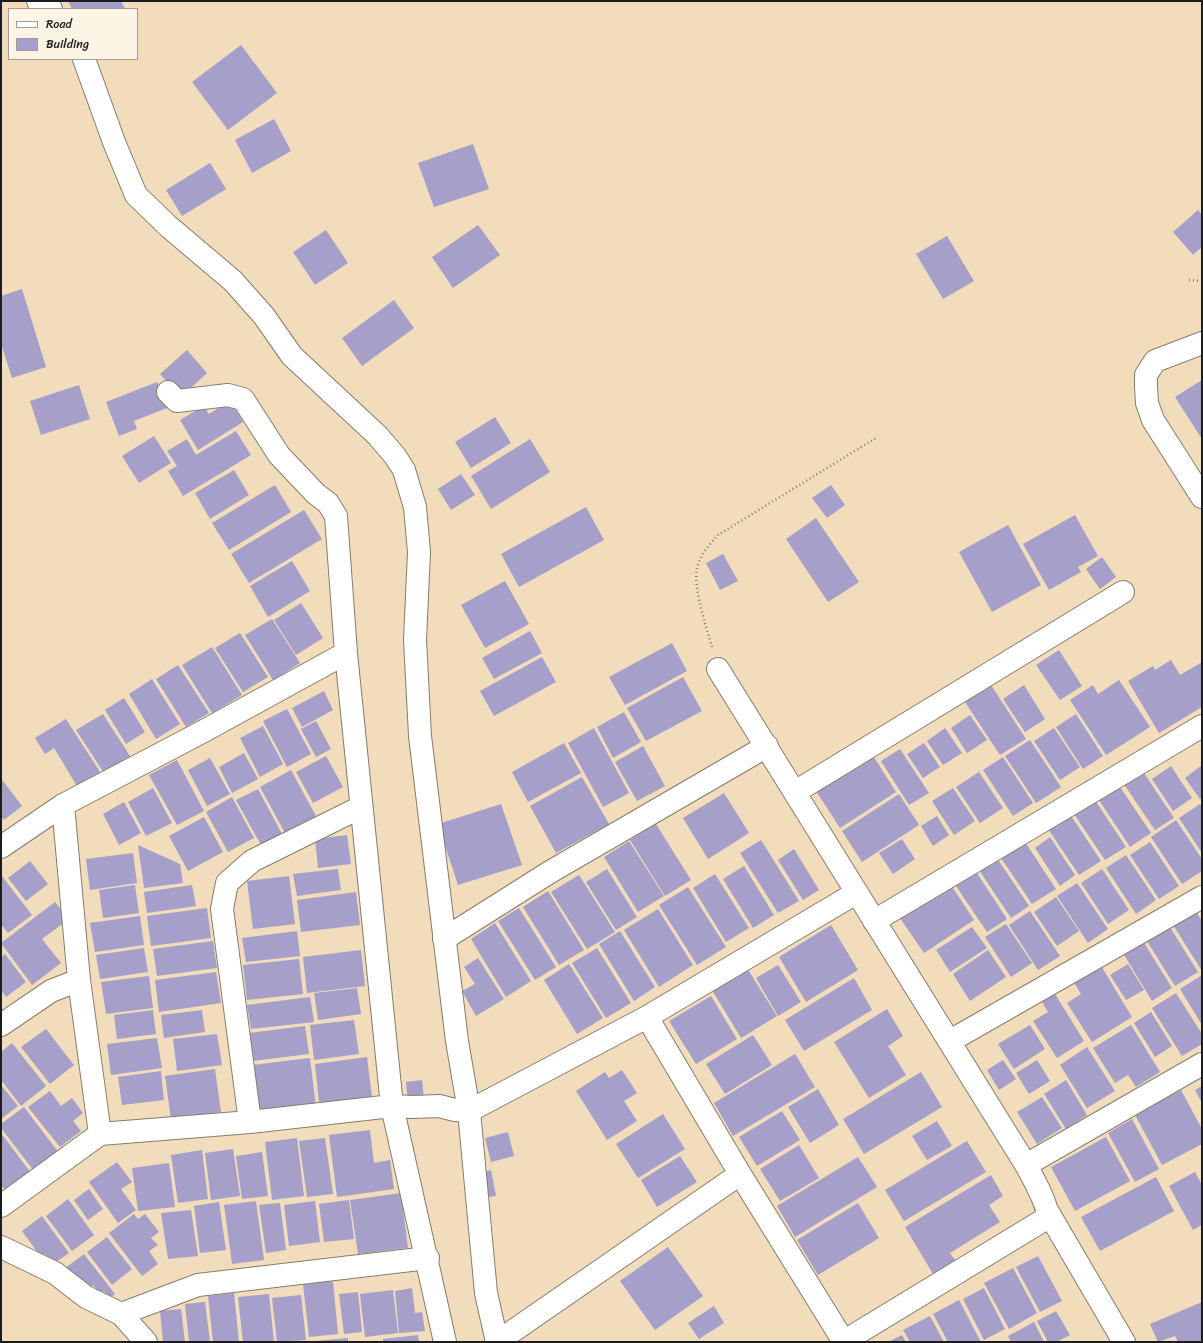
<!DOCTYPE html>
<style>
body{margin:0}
#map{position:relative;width:1203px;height:1343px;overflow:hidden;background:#f1dcbb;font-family:Sriracha,sans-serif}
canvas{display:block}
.frame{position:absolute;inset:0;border:2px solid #1c1c1c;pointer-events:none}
.legend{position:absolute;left:8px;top:8px;width:130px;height:52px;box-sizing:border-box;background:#fcf5e5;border:1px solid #a29e95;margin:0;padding:5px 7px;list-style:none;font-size:12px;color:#1c1c1c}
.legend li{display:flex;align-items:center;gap:8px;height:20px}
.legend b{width:20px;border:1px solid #a29e95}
</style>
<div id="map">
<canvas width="1203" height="1343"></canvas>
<div class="frame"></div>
<ul class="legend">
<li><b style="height:5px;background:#fff"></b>Road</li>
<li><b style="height:11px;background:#a59fca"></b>Building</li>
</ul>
</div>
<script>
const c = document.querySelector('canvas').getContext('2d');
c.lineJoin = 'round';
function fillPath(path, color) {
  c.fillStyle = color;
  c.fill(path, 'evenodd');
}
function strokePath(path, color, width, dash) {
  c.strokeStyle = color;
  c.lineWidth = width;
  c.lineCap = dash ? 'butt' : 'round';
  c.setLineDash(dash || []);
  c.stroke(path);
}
fillPath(new Path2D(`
 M68 1H121L125 9H72Z
 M241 45 277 93 228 130 192 82Z
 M274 119 291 151 252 173 235 140Z
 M473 144 489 189 434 207 418 163Z
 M210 163 226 189 182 216 166 190Z
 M1198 210 1202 215V247L1193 255 1173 232Z
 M478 225 500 255 453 288 432 257Z
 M326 230 348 263 315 285 293 252Z
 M947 236 974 281 943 299 916 254Z
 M22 289 46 367 12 378 1 344V296Z
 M394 300 414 328 362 366 342 338Z
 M187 350 207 373 181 397 160 374Z
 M1202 380V439L1175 397Z
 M157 382 167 408 134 421 137 429 119 436 106 402Z
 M79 385 90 419 41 435 30 401Z
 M230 401 243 422 198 450 180 420 204 406 209 414Z
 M495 417 511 443 471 468 455 442Z
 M236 431 251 455 183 496 168 471 177 466 167 451 187 439 196 455Z
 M154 436 171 463 139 483 122 456Z
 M530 439 550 472 491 509 471 476Z
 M234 470 249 495 210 519 195 493Z
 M461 474 475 495 451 510 438 489Z
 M275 485 291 512 229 550 212 523Z
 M831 485 845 505 827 518 812 498Z
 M586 507 604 540 519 587 501 554Z
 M304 510 322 539 249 583 231 554Z
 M1075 515 1098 556 1078 567 1081 572 1049 590 1023 544Z
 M816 518 859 582 828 602 786 539Z
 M1008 525 1041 585 992 612 959 552Z
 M723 554 738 581 720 590 706 563Z
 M1102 557 1116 577 1100 589 1086 569Z
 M292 561 310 591 268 617 250 586Z
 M505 581 529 624 485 648 461 605Z
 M301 603 323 638 296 655 274 620Z
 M272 619 300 663 273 680 245 635Z
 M530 631 542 653 494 679 482 658Z
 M240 633 268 677 243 692 215 648Z
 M672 643 687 671 625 705 609 677Z
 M212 647 242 695 212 713 182 665Z
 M1059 650 1082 686 1060 700 1036 665Z
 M542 657 556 682 494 716 480 691Z
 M1171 660 1180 675 1202 662V707L1159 733 1128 681 1153 666 1155 670Z
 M178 665 209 713 186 727 156 679Z
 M683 677 702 711 646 741 627 708Z
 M152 679 180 724 156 739 129 694Z
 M1119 680 1150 727 1106 755 1070 700 1093 685 1098 694Z
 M991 685 1026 739 1000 755 965 702Z
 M1024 685 1045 719 1025 732 1003 699Z
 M324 691 333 710 302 727 292 708Z
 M124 698 145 732 126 744 105 710Z
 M287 709 311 754 287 767 263 721Z
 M624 712 641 742 613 758 597 727Z
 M103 714 130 756 104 773 76 730Z
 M1076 714 1103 756 1083 769 1056 727Z
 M970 715 987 740 967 753 951 728Z
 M66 719 100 772 77 786 54 748 45 754 35 738Z
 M316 721 331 749 316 757 301 729Z
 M263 726 283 764 260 777 240 738Z
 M594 728 629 793 603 807 568 743Z
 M945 728 962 753 943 765 927 741Z
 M1054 728 1080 767 1060 780 1034 741Z
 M1030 740 1061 787 1036 803 1005 756Z
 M564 743 581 773 528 802 512 772Z
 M924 743 940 767 923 778 907 754Z
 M643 746 665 786 637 801 615 762Z
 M900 749 929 793 909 805 881 761Z
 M244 753 258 779 232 793 219 767Z
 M872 754 896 792 840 828 816 791Z
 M326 756 343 787 313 803 296 772Z
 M1003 757 1033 803 1013 816 983 770Z
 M210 758 230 794 207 806 188 770Z
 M177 760 204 811 177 825 149 775Z
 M1202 765V797L1200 799 1185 778Z
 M1171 766 1192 798 1173 811 1152 779Z
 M1140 767 1174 818 1155 830 1121 780Z
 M291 770 316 816 285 833 260 787Z
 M979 772 1003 808 980 823 956 787Z
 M582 777 609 824 556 853 530 806Z
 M3 781 22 806 4 820 1 816V782Z
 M1116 781 1151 833 1130 847 1095 794Z
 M153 788 172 823 146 836 128 802Z
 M953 788 975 821 954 835 932 801Z
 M258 789 282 834 261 845 236 800Z
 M724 793 749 833 708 859 683 818Z
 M899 794 919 825 862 862 842 831Z
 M1091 794 1126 847 1105 860 1070 808Z
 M232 797 254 838 228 852 206 812Z
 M124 802 141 833 119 845 103 814Z
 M501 804 522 865 458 885 438 824Z
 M1200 804 1202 807V853L1179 818Z
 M1068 811 1101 861 1079 875 1046 826Z
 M937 816 949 835 933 846 921 826Z
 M204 817 223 852 188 871 169 836Z
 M1176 820 1202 859V871L1182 884 1151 837Z
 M656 824 691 880 665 896 630 840Z
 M347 835 351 864 318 868 315 839Z
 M1050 837 1075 875 1060 886 1035 848Z
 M902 839 915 859 893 874 879 853Z
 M1023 839 1056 889 1032 904 999 855Z
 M761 840 799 901 778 913 740 853Z
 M629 841 664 896 638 912 604 857Z
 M1150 842 1179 886 1159 899 1130 855Z
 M138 845 180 864 183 883 144 888Z
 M794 849 819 890 803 900 778 860Z
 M133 853 137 883 90 890 86 859Z
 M995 855 1029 906 1011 918 977 867Z
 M1126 855 1156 900 1136 914 1106 868Z
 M30 861 48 884 26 901 8 878Z
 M744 866 774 915 753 928 723 879Z
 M338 869 341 890 297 896 293 874Z
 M607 869 637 917 616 930 586 882Z
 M1102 869 1129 910 1108 924 1081 883Z
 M975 870 1007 919 987 932 954 883Z
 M715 874 749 928 726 942 693 888Z
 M1 875 32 915 8 933 1 924Z
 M579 875 615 932 587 949 551 892Z
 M289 876 295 924 253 929 247 881Z
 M1077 883 1108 929 1088 943 1057 896Z
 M135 885 139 913 103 918 99 890Z
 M192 885 196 906 147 913 144 892Z
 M951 885 974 920 924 953 900 918Z
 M688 887 726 947 697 965 659 905Z
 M548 891 584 950 559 965 523 907Z
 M356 892 360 925 301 932 297 900Z
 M1056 897 1079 931 1057 946 1034 912Z
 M55 902 69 919 42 939 61 963 32 985 1 943Z
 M207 908 211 938 151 946 147 916Z
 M519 908 556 967 535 980 498 921Z
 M658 909 693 965 659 987 624 930Z
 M1195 910 1202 921V971L1173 925Z
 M1030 911 1060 956 1038 970 1009 925Z
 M140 916 144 945 95 952 90 923Z
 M495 923 531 981 506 997 471 939Z
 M1006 924 1032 963 1011 977 985 937Z
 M1168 924 1198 972 1175 986 1145 938Z
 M831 925 858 970 806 1002 779 957Z
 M972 927 987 948 950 972 936 950Z
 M297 931 300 956 246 962 242 938Z
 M620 931 655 987 634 1001 599 944Z
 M213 941 217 968 157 976 153 949Z
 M1143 941 1172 988 1152 1001 1123 953Z
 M144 948 148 972 100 979 96 955Z
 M597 948 631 1003 606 1018 572 963Z
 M361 950 365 986 307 993 303 957Z
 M988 950 1006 977 970 1001 953 974Z
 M5 954 26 982 6 997 1 990V957Z
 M478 958 504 999 476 1016 462 991 475 984 464 967Z
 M299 959 303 994 247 1000 243 965Z
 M569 964 603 1018 577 1034 544 980Z
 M1100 964 1132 1017 1092 1042 1067 1003 1081 994 1073 981Z
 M1128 964 1144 990 1126 1000 1110 975Z
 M778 965 801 1002 778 1016 756 978Z
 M747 968 777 1016 741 1038 712 990Z
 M216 972 221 1003 159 1012 155 980Z
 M1202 975V1025L1180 989Z
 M149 976 153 1008 106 1014 101 982Z
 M854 978 872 1010 804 1051 785 1020Z
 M357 988 361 1014 318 1020 314 993Z
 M1052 989 1084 1041 1057 1058 1033 1021 1048 1012 1039 997Z
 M1176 993 1202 1034V1044L1182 1056 1152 1008Z
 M711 996 737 1039 696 1064 669 1021Z
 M310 997 314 1022 251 1029 247 1005Z
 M887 1009 903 1036 888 1046 906 1075 869 1098 834 1042Z
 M153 1010 156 1034 117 1039 114 1015Z
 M202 1010 205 1032 164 1038 161 1015Z
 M1151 1012 1172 1046 1155 1057 1134 1023Z
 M354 1020 359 1054 314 1060 310 1025Z
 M1030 1025 1045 1049 1014 1069 998 1044Z
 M1131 1025 1160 1072 1136 1087 1128 1075 1115 1083 1093 1048Z
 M305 1026 309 1054 253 1061 249 1033Z
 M46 1029 74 1065 50 1084 21 1047Z
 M217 1034 222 1065 177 1071 173 1039Z
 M753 1035 772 1065 725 1094 706 1064Z
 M157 1038 162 1068 111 1075 107 1044Z
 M12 1043 46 1086 21 1106 1 1080V1052Z
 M1087 1047 1115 1091 1087 1108 1060 1065Z
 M795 1054 815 1087 733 1136 714 1103Z
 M367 1057 372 1097 319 1103 315 1064Z
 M310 1058 316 1107 258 1114 252 1065Z
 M1003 1060 1016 1079 999 1090 987 1070Z
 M1037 1060 1050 1081 1029 1094 1016 1073Z
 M215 1069 221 1112 171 1119 165 1076Z
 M622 1070 637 1093 624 1101 637 1121 607 1140 576 1091 605 1072 609 1078Z
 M161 1071 164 1100 122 1105 118 1077Z
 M921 1072 942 1107 864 1154 843 1119Z
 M422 1080 424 1100 408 1102 406 1082Z
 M1066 1080 1087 1115 1066 1129 1044 1094Z
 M1 1085 18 1106 1 1119Z
 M1202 1086V1103L1195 1090Z
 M818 1089 839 1125 810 1143 788 1107Z
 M1181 1090 1202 1129V1144L1162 1165 1135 1115Z
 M50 1091 61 1106 72 1098 83 1113 73 1121 81 1131 60 1147 28 1107Z
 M1042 1097 1062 1128 1037 1144 1017 1112Z
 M24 1107 59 1153 34 1171 1 1128V1124Z
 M782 1111 800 1140 757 1166 739 1137Z
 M663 1114 685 1149 638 1178 616 1144Z
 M1132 1119 1159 1169 1135 1182 1108 1133Z
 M937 1121 952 1146 927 1160 912 1136Z
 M370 1130 374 1163 390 1160 394 1189 337 1197 329 1135Z
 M508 1132 514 1156 491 1162 485 1138Z
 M1 1133 31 1173 6 1191 1 1185Z
 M1106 1137 1130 1181 1075 1211 1051 1167Z
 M297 1138 304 1196 272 1200 265 1142Z
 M325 1138 333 1194 307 1197 299 1141Z
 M967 1141 986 1172 904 1221 885 1190Z
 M799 1145 819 1178 780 1201 760 1169Z
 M233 1149 240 1196 211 1200 205 1153Z
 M202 1150 208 1199 178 1203 171 1155Z
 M262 1152 268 1196 242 1199 236 1156Z
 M680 1156 697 1182 657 1207 641 1180Z
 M858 1157 877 1187 795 1237 777 1206Z
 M117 1162 132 1182 121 1189 136 1210 118 1223 89 1182Z
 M169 1163 175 1207 138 1211 132 1168Z
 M491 1170 496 1196 482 1198 478 1173Z
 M1195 1172 1202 1185V1225L1193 1230 1169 1186Z
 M991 1175 1003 1196 989 1205 1000 1222 950 1253 955 1260 933 1274 905 1227Z
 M1156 1177 1174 1211 1100 1251 1081 1217Z
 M89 1189 103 1209 88 1220 74 1200Z
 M401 1193 408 1248 358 1254 350 1200Z
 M68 1199 94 1235 72 1251 46 1216Z
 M349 1200 354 1239 324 1242 319 1204Z
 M256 1201 264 1260 232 1264 224 1205Z
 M315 1201 320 1242 289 1246 284 1205Z
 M219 1202 226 1250 200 1253 194 1206Z
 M280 1203 286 1250 266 1253 259 1205Z
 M858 1203 879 1238 818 1275 797 1240Z
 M191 1210 198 1256 168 1259 161 1213Z
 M134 1214 138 1219 145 1214 159 1232 151 1238 158 1245 149 1251 158 1264 142 1276 109 1233Z
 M42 1216 69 1253 53 1264 45 1254 41 1257 22 1231Z
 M107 1237 132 1269 112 1285 87 1252Z
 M668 1247 703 1296 655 1330 620 1281Z
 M84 1254 115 1294 110 1298 104 1291 100 1294 93 1285 88 1289 64 1269Z
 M1038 1256 1062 1301 1040 1312 1016 1267Z
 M1013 1268 1037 1313 1009 1329 984 1283Z
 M333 1281 338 1334 309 1337 303 1284Z
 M412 1288 415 1313 422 1312 425 1331 399 1333 395 1291Z
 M984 1288 1005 1329 984 1340 963 1299Z
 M393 1290 398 1333 365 1337 360 1294Z
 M358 1292 362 1332 344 1334 339 1294Z
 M234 1293 239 1342H213L208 1296Z
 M269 1294 274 1342H243L238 1297Z
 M301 1295 306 1340 277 1342 272 1298Z
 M959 1300 981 1342H948L933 1314Z
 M205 1302 210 1342H189L185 1304Z
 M1202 1302V1340L1198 1342H1178L1175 1336 1158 1342 1150 1324Z
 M714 1306 724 1323 699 1339 688 1323Z
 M181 1309 185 1342H163L160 1311Z
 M1056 1311 1070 1335 1056 1342H1048L1037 1321Z
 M930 1316 944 1342H910L903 1330Z
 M1034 1322 1044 1342H1011L1008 1336Z
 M418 1335 419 1342H383V1339Z
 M902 1335 906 1342H888Z
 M348 1338V1342H316V1341Z`), '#a59fca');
const minor = new Path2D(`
 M38 1 51 9
 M84 59 114 142 136 195 168 226 233 281 264 316 292 356 377 435 395 456 404 470 415 507 419 552 415 640 420 736 457 1041 469 1111 486 1293 497 1342
 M1202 343 1155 361 1146 375V387L1147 403 1153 420 1202 497
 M168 392 177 401 228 395 243 399 279 455 316 494 328 503 336 516 346 653 392 1106 445 1342
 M718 669 1026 1165C1031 1174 1048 1205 1047 1213 1047 1217 1044 1219 1042 1221L843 1342
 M795 792 1123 592
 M63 805 79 980 100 1134
 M1 847 63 805 202 732 346 653
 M874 921 1202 726
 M444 939 550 872 767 746
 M647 1017 740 1174 844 1342
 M1 1025 51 991 79 980
 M950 1041 1202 897
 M250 1122 222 909 227 883 252 861 361 807
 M1026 1165 1202 1064
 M1 1206 100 1134 250 1122 392 1106 413 1107 439 1106 455 1110 469 1111 647 1017 856 893
 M1048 1212 1124 1342
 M1 1247 55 1273 86 1297 121 1314 146 1342
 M121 1314 198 1285 428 1258
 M497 1342 740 1174`);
strokePath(minor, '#867c6c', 24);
strokePath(new Path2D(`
 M1189 280 1202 281
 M712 647C706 626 693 588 697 568 700 555 710 544 718 535L876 438`), '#867c6c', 2.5, [1, 3]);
strokePath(minor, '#fff', 22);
</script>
